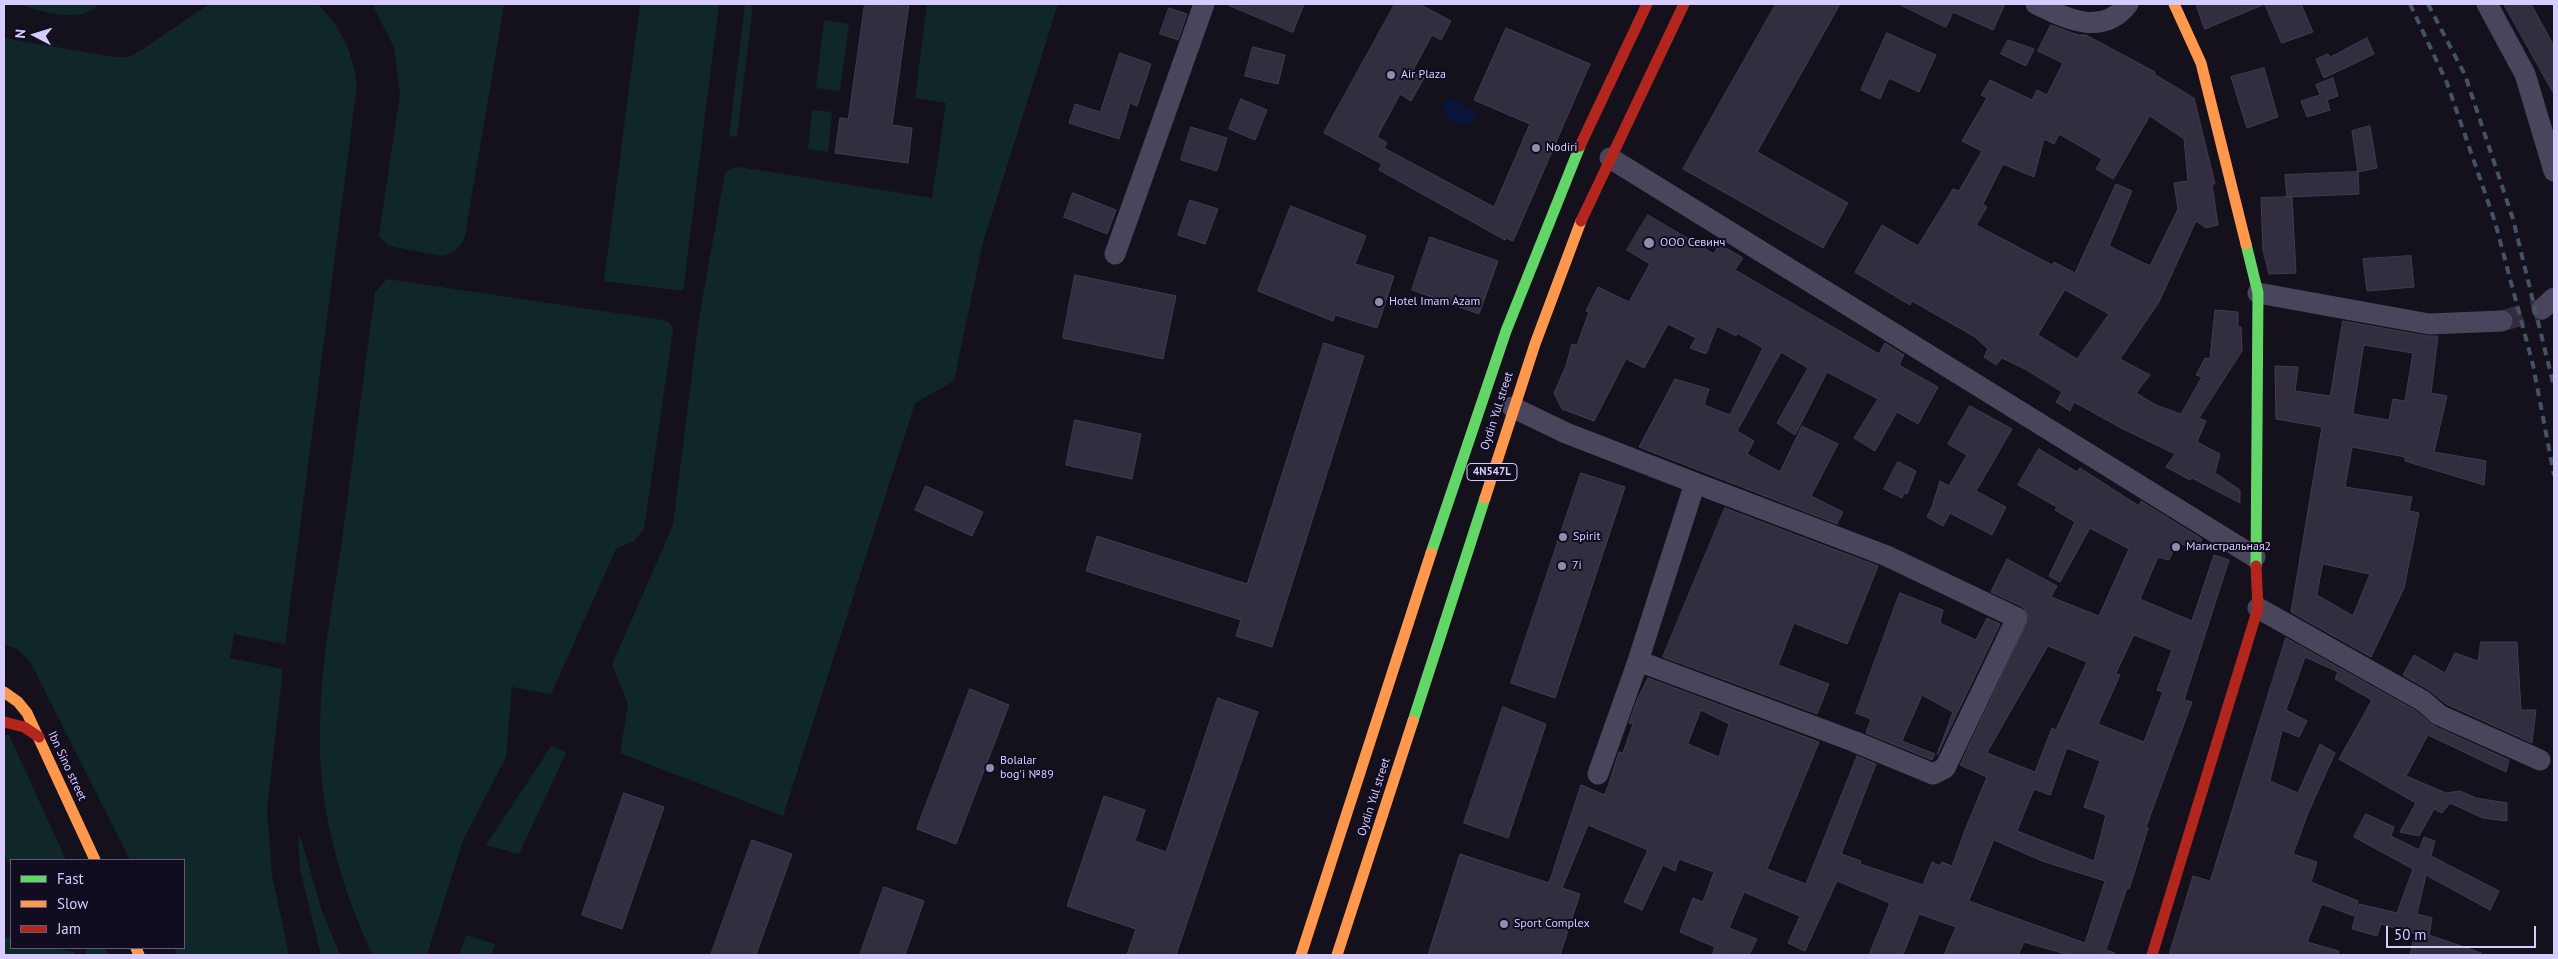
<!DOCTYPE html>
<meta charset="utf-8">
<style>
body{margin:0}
#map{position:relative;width:2558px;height:959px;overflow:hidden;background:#14111c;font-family:"PT Sans",sans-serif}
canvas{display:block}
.frame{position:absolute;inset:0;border:5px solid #d7ccff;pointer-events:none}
.legend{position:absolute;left:10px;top:859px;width:175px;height:90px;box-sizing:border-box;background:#120c21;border:1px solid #61597a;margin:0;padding:6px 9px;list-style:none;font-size:15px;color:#d7ccff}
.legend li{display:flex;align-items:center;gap:10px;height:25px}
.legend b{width:25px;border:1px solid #61597a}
.north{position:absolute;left:10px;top:10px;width:50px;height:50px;-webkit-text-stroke:4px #120c21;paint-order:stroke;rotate:275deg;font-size:14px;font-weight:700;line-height:20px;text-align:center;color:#d7ccff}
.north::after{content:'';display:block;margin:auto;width:18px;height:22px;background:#d7ccff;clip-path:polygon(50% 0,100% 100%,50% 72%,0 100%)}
.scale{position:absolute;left:2386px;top:926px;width:150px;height:22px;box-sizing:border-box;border:2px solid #d7ccff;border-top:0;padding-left:6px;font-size:15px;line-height:18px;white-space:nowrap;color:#d7ccff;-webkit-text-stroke:4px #120c21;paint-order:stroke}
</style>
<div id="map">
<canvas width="2558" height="959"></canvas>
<div class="frame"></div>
<ul class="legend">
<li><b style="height:6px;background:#63d668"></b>Fast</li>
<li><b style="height:6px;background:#ff974d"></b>Slow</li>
<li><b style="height:6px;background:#b3261e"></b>Jam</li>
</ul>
<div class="north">N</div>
<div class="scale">50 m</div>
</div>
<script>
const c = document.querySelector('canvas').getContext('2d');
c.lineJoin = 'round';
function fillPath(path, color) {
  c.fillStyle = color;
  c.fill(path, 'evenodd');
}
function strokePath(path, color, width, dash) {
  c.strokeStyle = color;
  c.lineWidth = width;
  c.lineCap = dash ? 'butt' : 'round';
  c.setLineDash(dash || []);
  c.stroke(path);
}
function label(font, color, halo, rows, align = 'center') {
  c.font = font + ' "PT Sans",sans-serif';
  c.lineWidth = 4;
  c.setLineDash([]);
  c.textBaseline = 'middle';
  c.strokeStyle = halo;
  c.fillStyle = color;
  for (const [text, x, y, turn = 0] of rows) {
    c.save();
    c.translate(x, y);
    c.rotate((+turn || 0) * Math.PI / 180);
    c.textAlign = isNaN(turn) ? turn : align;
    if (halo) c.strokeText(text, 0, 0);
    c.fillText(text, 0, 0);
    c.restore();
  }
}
fillPath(new Path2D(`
 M14 4H99C79 26 39 9 14 4Z
 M209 4H317C341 26 353 53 357 85L285 644 234 634 230 658 283 669 267 810 272 875 289 955H177L174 948H184V860H130L30 661 17 649 4 644V38L114 57H128L140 51Z
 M372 4H504L465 236C461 247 455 253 443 256L389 246 379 236 400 94 394 47Z
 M640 4H719L683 291 604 281Z
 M745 4H753L737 137 729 136Z
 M927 4H1058L983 242 954 381 915 403 783 816 620 753 628 704 612 665 673 525 699 318 725 173 729 169 739 167 932 198 946 103 915 98Z
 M824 20 849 24 840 91 816 88Z
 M812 110 832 112 828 152 808 149Z
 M387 279 663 320 670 323 673 330 644 529 634 541 616 549 551 694 512 687 506 757 463 840 427 955H373C339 885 317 802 320 724 321 663 333 601 342 540 353 458 364 375 375 292Z
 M4 735H9L66 860H11V866L4 855Z
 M552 745 566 753 519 854 486 845Z
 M298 835 302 842 321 908 340 955H321L300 869Z
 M466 935 495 944 491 955H459Z
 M4 937 11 938V948H54L74 952V955H4Z
 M86 948H106L108 955H86Z`), '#102729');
fillPath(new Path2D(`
 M1450 99 1457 100 1461 105 1474 110 1475 117 1471 123C1458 126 1451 123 1443 113L1444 102Z`), '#08163c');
const building = new Path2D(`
 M865 4H909L892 125 912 128 908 163 835 153 840 118 848 119Z
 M1226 4H1304L1293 32Z
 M1395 4H1419L1451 21 1441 40 1432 35 1412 72 1424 78 1411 101 1400 94 1377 137 1387 143 1384 148 1494 207 1530 124 1474 100 1506 28 1590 64 1513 241 1506 238 1505 240 1379 170 1382 164 1324 133Z
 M1776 4H1840L1757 152 1848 203 1823 248 1683 169Z
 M1899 4H2005L1993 30 1953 12 1946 27Z
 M2196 4H2265L2205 29Z
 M2265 4H2301L2313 32 2282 43Z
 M2504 4H2531L2554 46V94Z
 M1169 8 1187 14 1178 40 1160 34Z
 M2051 25 2078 35H2086L2155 72 2154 74 2194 98 2215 184H2212L2218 225 2206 228 2196 221 2159 302 2120 359 2150 375 2136 393 2156 405 2181 414 2202 377 2196 375 2205 358 2210 359 2215 310 2238 312V327H2241L2242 351 2199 418 2206 421 2197 442 2220 454 2215 473 2240 490V503L2192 478 2190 480 2166 467 2175 454 2123 429 2074 402 2070 411 2056 402 2062 392 2025 369 2002 358 1996 365 1984 357 1988 349 1975 337 1912 301 1910 305 1855 272 1882 225 1918 246 1953 189 1959 191 1982 151 1962 141 1987 98 1981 95 1990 80 2032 100 2037 90 2047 95 2063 63 2038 51ZM2150 116 2184 139 2188 181 2174 183 2178 209 2150 266 2109 246 2132 191 2116 184 2075 273 2054 262 2052 265 1976 225 1987 207 1983 204 2003 164 2034 177 2044 139 2054 144 2059 134 2102 159 2096 169 2113 179ZM2065 290 2109 314 2077 359 2038 335Z
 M1887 33 1936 55 1919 92 1889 78 1880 99 1861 90Z
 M2367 38 2374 54 2324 78 2316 59 2328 54 2330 57Z
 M2008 40 2034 49 2026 66 2001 54Z
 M1253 47 1285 55 1278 84 1245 76Z
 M1120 53 1151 64 1137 106 1130 103 1119 139 1069 123 1075 104 1100 112Z
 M2264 68 2278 117 2247 128 2231 77Z
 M2333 78 2338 96 2327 100 2330 110 2307 117 2301 101 2320 95 2316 85Z
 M1241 99 1267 110 1255 140 1229 129Z
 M2370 126 2377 168 2358 172 2352 131Z
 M1191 127 1227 138 1217 171 1181 160Z
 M2358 172 2359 194 2287 197 2285 175Z
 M1073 193 1116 210 1107 234 1064 217Z
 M2292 197 2296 273 2269 274 2263 250 2261 198Z
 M1190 200 1218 209 1205 244 1178 235Z
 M1291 206 1366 236 1355 264 1394 276 1377 328 1335 315 1333 321 1258 291Z
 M1648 215 1714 254 1719 244 1743 258 1735 270 1879 354 1885 343 1904 355 1899 365 1938 387 1918 424 1897 412 1875 451 1854 438 1878 399 1827 372 1795 435 1777 423 1808 368 1781 352 1737 431 1754 441 1747 454 1780 472 1802 426 1838 444 1811 496 1843 512 1837 524 1639 447 1675 379 1709 389 1704 405 1730 415 1763 348 1737 333 1736 336 1717 326 1706 354 1690 348 1696 338 1668 324 1644 368 1626 359 1594 421 1562 409 1554 393 1566 366 1572 344 1577 345 1589 312 1586 311 1598 287 1629 302 1650 264 1627 250Z
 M1430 237 1498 261 1479 314 1412 290Z
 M2411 256 2414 287 2367 291 2363 259Z
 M1075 275 1176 296 1163 359 1063 338Z
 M2343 321 2427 336H2438L2431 393 2447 396 2434 452 2486 461 2484 485 2405 461V457L2352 447 2345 487 2412 497 2409 511 2419 513 2404 588 2371 657 2291 612 2322 427 2276 419 2275 366 2298 367 2295 391 2330 396ZM2364 345 2413 353 2405 401 2393 399 2389 420 2353 414ZM2323 564 2370 574 2353 616 2317 595Z
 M1324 343 1364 356 1272 647 1236 636 1241 620 1086 571 1097 536 1247 584Z
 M1970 406 2012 429 1976 491 2006 507 1992 535 1950 513 1943 526 1927 517 1932 507 1940 481 1949 486 1967 455 1948 444Z
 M1075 420 1141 434 1132 479 1066 465Z
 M2039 449 2077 472 2080 468 2139 506 2141 501 2202 539 2197 551 2177 542 2169 560 2158 557 2140 599 2192 621 2214 555 2229 560 2184 700 2192 702 2146 827 2148 828 2133 877 2129 889 2127 888 2106 950 2115 953 2114 955H2069L2024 942 2018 955H1944L1956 927 1919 914 1903 955H1869L1890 903 1837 881 1805 951 1788 943 1800 916 1744 892 1729 928 1757 939 1749 955H1712L1715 947 1680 932 1693 898 1703 902 1714 872 1679 859 1675 871 1663 865 1642 910 1624 902 1648 850 1588 825 1562 888 1580 894 1560 955H1428L1460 854 1549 883 1581 785 1605 795 1619 752 1623 753 1633 724 1629 723 1637 700 1648 678 1819 742 1767 869 1806 884 1857 756 1876 764 1841 854 1861 861 1860 864 1923 885 1932 862 1940 866 1942 862 1952 866 1965 830 1987 777 1960 765 2029 618 2023 607 1991 592 2007 559 2057 586 2051 597 2099 616 2129 549 2090 528 2060 582 2049 576 2075 522 2055 510 2057 507 2018 485ZM2134 635 2172 650 2157 690 2163 692 2144 742 2098 724 2120 675 2116 674ZM2048 646 2087 662 2056 730 2052 728 2035 772 1987 753ZM1701 710 1729 724 1719 757 1688 744ZM2067 748 2100 761 2084 807 2106 815 2094 861 2017 831 2034 789 2050 795ZM1994 840 2042 861 2105 881 2085 943 1969 901Z
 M1898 462 1916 471 1907 494 1904 493 1902 498 1884 489Z
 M1581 473 1625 487 1555 698 1511 683Z
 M926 486 983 512 972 536 915 510Z
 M1725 508 1878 566 1847 644 1794 623 1778 665 1829 684 1817 714 1663 657Z
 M1900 593 1943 610 1940 623 1976 640 1987 618 2000 624 1937 755 1953 712 1922 695 1902 741 1935 754 1932 760 1866 733 1871 719 1856 713Z
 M2286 638 2416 711 2434 726 2509 760 2506 772 2428 735 2406 776 2446 793 2460 791 2476 798 2507 803V821L2483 818 2450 803 2442 813 2434 809 2419 836 2400 832 2416 803 2339 759 2372 700 2335 679 2338 672 2305 657 2286 710 2307 721 2299 737 2282 730 2270 781 2298 793 2320 744 2335 753 2308 813 2293 854 2317 862 2311 882 2358 901 2354 916 2322 904 2307 942 2339 951 2338 955H2169L2193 876 2210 881Z
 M2481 642H2517L2521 710H2536L2532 743 2446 704 2429 690 2403 675 2414 655 2445 673 2455 653 2478 661Z
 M970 689 1009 705 956 844 917 829Z
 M1218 698 1258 712 1176 955H1127L1136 929 1067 906 1104 796 1145 810 1135 841 1166 852Z
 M1503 707 1546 724 1508 838 1464 823Z
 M624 793 664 807 622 929 582 915Z
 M2366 814 2394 827 2391 836 2419 850 2424 837 2435 841 2431 856 2499 891 2490 910 2426 875 2417 914 2432 918 2429 935 2481 953 2480 955H2410L2415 934 2381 924 2377 936 2352 929 2359 904 2397 913 2413 869 2354 837Z
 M752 840 792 854 756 955H711Z
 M884 887 924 901 905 955H860Z`);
fillPath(building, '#322e3f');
strokePath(building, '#413b51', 1);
strokePath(new Path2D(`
 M2502 321 2542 309`), '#312d3e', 21, [21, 11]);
strokePath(new Path2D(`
 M2036 4C2067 19 2103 37 2128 4
 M2487 4 2525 74 2554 171
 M1610 158 2255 557
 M1115 254 1204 4
 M2258 293 2429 324 2502 321
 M2542 309 2554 298
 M1512 407 1566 433 1695 483 1638 661 1598 774
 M2258 608 2423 701 2439 715 2540 760
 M1638 661 1853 741 1933 774 1945 768 2017 618 1887 556 1695 483`), '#49455d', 21);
strokePath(new Path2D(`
 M2246 244 2258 293 2256 566
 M1431 553 1506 331 1580 146
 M1413 721 1485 498`), '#63d668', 11);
strokePath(new Path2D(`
 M2174 4 2201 63 2246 244
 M1485 498 1535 344 1581 221
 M4 692 18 702 27 713 95 860
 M136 948 139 955
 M1301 955 1431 553
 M1337 955 1413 721`), '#ff974d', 11);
strokePath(new Path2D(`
 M1580 146 1647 4
 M1581 221 1684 4
 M4 722 24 727 39 737
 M2152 955 2258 608 2256 566`), '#b3261e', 11);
strokePath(new Path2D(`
 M2410 4 2447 83 2495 222 2533 365 2554 475
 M2428 4 2465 75 2513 219 2554 387`), '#425367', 4, [8, 6]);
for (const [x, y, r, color] of [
 [1391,75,5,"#938bb0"],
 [1536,148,5,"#938bb0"],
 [1649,243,6,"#938bb0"],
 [1379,302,5,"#938bb0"],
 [1563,537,5,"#938bb0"],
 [2176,547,5,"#938bb0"],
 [1562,566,5,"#938bb0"],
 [990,768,5,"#938bb0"],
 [1504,924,5,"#938bb0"]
]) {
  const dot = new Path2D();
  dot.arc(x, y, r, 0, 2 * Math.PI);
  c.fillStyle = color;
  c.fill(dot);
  strokePath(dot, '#120c21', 2);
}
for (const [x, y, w] of [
 [1492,472,50]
]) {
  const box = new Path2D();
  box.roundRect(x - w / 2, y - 8.5, w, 17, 4);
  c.fillStyle = '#120c21';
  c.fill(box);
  strokePath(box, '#d7ccff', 1);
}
label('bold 11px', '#d7ccff', null, [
 ["4N547L",1492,472]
]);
label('12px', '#d7ccff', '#120c21', [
 ["Air Plaza",1401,75],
 ["Nodiri",1546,148],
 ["ООО Севинч",1660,243],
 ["Hotel Imam Azam",1389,302],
 ["Spirit",1573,537],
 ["Магистральная2",2186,547],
 ["7i",1572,566],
 ["Bolalar",1000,761],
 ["bog'i №89",1000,775],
 ["Sport Complex",1514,924]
], 'left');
label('12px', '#d7ccff', '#120c21', [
 ["Oydin Yul street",1497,411,-72],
 ["Ibn Sino street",67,766,65],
 ["Oydin Yul street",1374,797,-72]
]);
</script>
